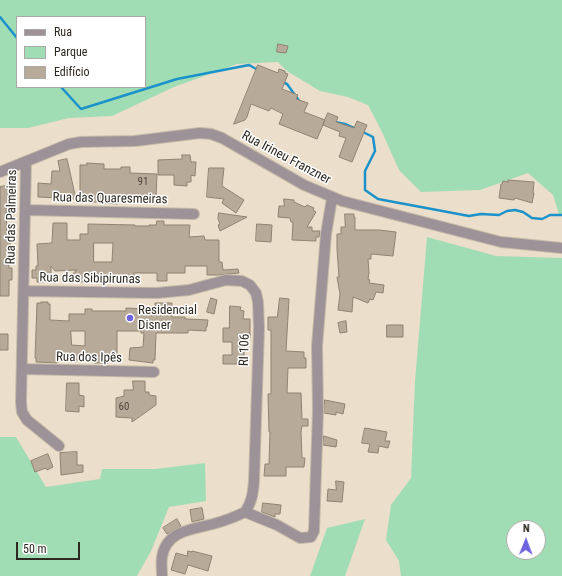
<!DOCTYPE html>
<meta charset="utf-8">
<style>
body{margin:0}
#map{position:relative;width:562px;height:576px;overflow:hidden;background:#ebdeca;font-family:"Roboto Condensed",sans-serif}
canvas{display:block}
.legend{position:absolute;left:16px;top:16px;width:130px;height:72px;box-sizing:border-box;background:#fff;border:1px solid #aba9a6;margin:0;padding:5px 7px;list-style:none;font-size:12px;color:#2d2820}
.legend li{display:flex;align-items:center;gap:8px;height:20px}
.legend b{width:20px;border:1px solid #aba9a6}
.north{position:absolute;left:506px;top:520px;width:40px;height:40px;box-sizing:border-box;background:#fff;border:1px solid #aba9a6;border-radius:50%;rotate:1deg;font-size:11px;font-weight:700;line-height:16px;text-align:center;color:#2d2820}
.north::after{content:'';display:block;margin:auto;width:14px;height:18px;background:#6f64de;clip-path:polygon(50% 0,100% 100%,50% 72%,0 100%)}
.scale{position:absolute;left:16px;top:542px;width:64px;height:18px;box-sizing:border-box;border:2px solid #2d2820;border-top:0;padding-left:5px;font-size:12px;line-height:14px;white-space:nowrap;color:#2d2820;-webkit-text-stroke:3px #fff;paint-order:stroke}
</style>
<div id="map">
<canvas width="562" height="576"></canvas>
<ul class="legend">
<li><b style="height:5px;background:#9c9297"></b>Rua</li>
<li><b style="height:11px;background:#a1ddb4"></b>Parque</li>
<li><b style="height:11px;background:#b7aa98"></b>Edifício</li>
</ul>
<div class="north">N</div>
<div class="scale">50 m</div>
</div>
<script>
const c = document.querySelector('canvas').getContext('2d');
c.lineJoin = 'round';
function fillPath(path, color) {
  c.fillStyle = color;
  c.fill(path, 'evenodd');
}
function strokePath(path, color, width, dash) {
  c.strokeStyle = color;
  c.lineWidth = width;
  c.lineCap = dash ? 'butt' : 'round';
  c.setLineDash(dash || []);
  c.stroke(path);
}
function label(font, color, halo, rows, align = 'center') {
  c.font = font + ' "Roboto Condensed",sans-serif';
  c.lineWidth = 3;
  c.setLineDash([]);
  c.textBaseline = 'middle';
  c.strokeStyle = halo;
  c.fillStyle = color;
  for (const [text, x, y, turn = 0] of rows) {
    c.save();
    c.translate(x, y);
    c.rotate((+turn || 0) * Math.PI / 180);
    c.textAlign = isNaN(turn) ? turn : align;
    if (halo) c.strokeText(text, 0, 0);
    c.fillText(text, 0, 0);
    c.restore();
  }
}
fillPath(new Path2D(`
 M0 0H562V214H559L553 195 528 173 480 190 421 192 399 170 382 132 368 105 348 97 320 91 287 71 278 62 237 64 174 87 112 116 69 118 28 128H0ZM17 17H145V87H17Z
 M427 237 496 256 562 258V576H401L399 561 386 540 391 505 411 478 415 381ZM514 528H538V552H514Z
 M0 437H16L46 487 100 479 102 469H155L205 463 206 501 169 507 151 551 137 576H0Z
 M365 519 345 576H310L327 528Z`), '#a1ddb4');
strokePath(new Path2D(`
 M0 17 17 38
 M282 82 287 84 300 102
 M61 87 81 109 177 79 249 65 258 70
 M335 122 345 124 356 129
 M361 131 373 137 375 151 365 171V190L378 199 469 216 481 214 499 215 507 211 515 210 523 212 532 218 542 219 550 215H562`), '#1b92c9', 2.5);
const building = new Path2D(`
 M278 44 288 46 286 53 277 52Z
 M258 65 278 73 279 69 285 71V73L288 74 282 89 298 95 296 99 308 103 304 112 325 120 317 139 279 124 283 114 271 108 269 111 251 104 247 117 245 120 234 124Z
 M328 113 338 117 336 122 354 128 357 121 367 125 352 162 339 157 346 138 339 136 340 132 323 125Z
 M182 155H190L191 162H196L195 176 191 175V182H187V186L174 185V175H158V160L182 159Z
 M67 159 76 199 38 197V183L51 184 52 171H60L58 161Z
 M87 163 104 164V169H121V167H130V173L157 174 156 198 134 197V199H119L118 204 103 203V202H87V199H80V165H87Z
 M209 168H224L222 186 244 200 236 213 222 203 224 199 207 197Z
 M508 180 534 182 533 193H534L532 203 515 198 514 200 499 198 501 184H502L503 181 508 182Z
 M12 185 13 204H6L7 231H12V242H10V249H8L9 268H12V280H9V296H0V187Z
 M284 199 294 200V202L305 207 307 205 314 208 313 210 316 212 307 227H312V231H320L319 237H316V241L292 240 293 222H291L290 218 278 217 279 206H284Z
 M219 213 247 217 220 231 218 225 220 224 218 219Z
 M345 214H354V217H355V230H379L396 232 393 256 371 254V259H368L369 273 368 279 370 280 369 283 384 285 383 293 376 292 373 300 370 299 368 303 353 297 352 312 338 310 340 294 337 277H339L337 249V234H341V227H345Z
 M157 221H164V225H190L189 237 204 236 205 240H219V262H222L223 270 238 269 239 273 218 275H207V266H185V273H167V281H157V273H134V280L118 281V277H85V281L84 282 64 281 77 270 55 271 51 266V282H37V278H32V270H36V266H38L37 244 52 243 53 223H67V240H80V234H88V224L135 225V226H149V225H156ZM94 243H113L112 262H94Z
 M257 224 272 225 271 242 256 241Z
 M211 298 217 300 214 314 207 312Z
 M280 298 289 299 286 351 304 352V358H306V368H288L287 393H301L302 419H308V426H302L301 432 302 458H305L304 467H286V476H264L265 464H269L270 432H269L268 394H271V330H268V317H277Z
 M41 302H48V304H50V320L69 321V314H85V309H92V311H126V308L150 309V307H155V303H172V317H185V319H188L208 320 207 327H206V331L188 330V333H156L155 360H153V363L129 360 130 348 143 347 144 333H141V331H117V356H108V363H94V360H57V363L36 362V358H35L37 303H41ZM71 331H85V346L72 345Z
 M230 306 241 307 240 310 244 311 243 319H250V338H244V364H223V355H232V342H223V328H229Z
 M346 321 347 332 340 333 338 323Z
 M387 325H403V337H387Z
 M0 334H8V350H0Z
 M133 381H145V392H149V395L156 396V405L132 422V418L116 417V398L124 396V390H133Z
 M67 383H79V395L84 396V407L79 406V412L66 411Z
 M325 400 345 404 343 414 336 412V415L324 413Z
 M365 428 387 432 385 441H390L388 448 379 446 378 453 368 452 370 444 362 443Z
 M324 436 337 440 336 447 323 445Z
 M77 452V465H83V472L61 475 60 453Z
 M48 454 53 467 47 470 46 468 35 472 31 461Z
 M336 481 344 482 342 502 327 501 328 489 336 490Z
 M263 503 281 505 280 514H275V517L262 512Z
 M202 508 204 519 192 522 190 510Z
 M177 519 181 526 167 534 163 528Z
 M188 551 192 552V551L212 556 208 571 188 565 185 574 171 570 176 553 187 556Z`);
fillPath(building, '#b7aa98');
strokePath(building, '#8f8371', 1);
const minor = new Path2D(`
 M26 162 21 402 22 412 27 420 59 446
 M0 172 69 144 81 142 135 141 200 133 211 134 222 138 304 185 342 201 501 242 562 248
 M26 210 194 214
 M24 291 157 293 189 290 226 280 242 281 250 285 256 293 258 302 259 328 254 481C253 493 252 502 245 512
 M22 369 154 372
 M162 576C162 570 161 563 162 557 166 531 192 529 213 524 224 521 235 517 245 512L277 525 300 538 311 537 314 531 318 411 317 346 326 234 332 198`);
strokePath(minor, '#c5baa8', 12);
strokePath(minor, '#9c9297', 10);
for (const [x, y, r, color] of [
 [130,318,4,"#6f64de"]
]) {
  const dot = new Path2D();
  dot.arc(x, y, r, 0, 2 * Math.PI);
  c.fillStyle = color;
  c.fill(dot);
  strokePath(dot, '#fff', 1.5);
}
label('11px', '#50483e', null, [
 ["91",143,182],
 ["60",124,407]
]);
label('13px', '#2d2820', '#fff', [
 ["Rua Irineu Franzner",286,158,28],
 ["Rua das Quaresmeiras",110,199,1],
 ["Rua das Palmeiras",12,217,-89],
 ["Rua das Sibipirunas",90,279,1],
 ["RI 106",245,350,-88],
 ["Rua dos Ipês",89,358,1]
]);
label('13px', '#2d2820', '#fff', [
 ["Residencial",138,311],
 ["Disner",138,326]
], 'left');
</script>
